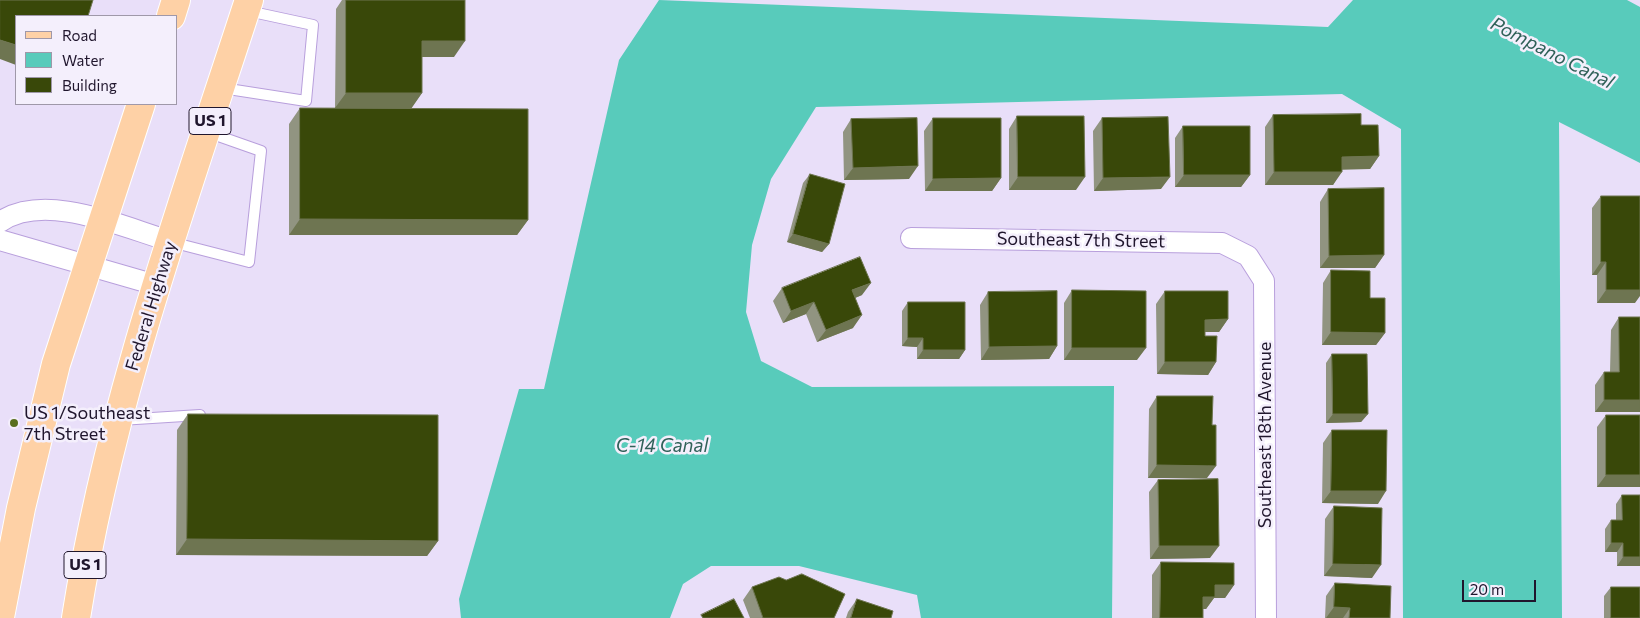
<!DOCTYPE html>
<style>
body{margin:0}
#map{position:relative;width:1640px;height:618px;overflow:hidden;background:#e9dff9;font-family:Commissioner,sans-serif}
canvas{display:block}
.legend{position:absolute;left:15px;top:15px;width:162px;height:90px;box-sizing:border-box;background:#f4effc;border:1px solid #9f98a9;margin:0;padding:6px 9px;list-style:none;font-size:15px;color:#20162d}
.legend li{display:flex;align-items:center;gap:10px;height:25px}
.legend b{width:25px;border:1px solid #9f98a9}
.scale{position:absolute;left:1462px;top:580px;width:74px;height:22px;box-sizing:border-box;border:2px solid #20162d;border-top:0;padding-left:6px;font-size:15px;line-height:18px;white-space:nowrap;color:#20162d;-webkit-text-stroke:4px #f4effc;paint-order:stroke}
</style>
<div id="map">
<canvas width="1640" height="618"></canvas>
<ul class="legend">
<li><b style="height:6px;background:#fed1a6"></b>Road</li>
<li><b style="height:14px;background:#58cbbb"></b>Water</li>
<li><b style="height:14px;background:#394809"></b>Building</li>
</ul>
<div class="scale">20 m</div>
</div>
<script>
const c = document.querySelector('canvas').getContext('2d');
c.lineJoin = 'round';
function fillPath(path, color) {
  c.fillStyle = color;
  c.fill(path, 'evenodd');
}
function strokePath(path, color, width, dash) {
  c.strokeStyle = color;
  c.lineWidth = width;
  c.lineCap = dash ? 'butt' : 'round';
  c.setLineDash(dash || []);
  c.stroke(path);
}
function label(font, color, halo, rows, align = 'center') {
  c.font = font + ' Commissioner,sans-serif';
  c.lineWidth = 5;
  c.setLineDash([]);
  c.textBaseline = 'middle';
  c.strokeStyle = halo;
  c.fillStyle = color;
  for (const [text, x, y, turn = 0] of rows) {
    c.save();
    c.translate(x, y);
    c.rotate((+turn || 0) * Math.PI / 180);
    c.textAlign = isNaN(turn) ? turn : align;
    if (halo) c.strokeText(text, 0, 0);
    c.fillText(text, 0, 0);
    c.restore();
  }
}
fillPath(new Path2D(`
 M659 0 1328 27 1353 0H1627L1640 7V163L1559 122 1562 618H1403L1401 129 1342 94 816 107 771 179 752 245 746 312 761 361 812 387 1114 386 1112 618H921L917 595 799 566H711L683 584 670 618H461L459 599 519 389H544L619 60Z`), '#58cbbb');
const lane = new Path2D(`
 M222 88 306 101 313 25 248 11
 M171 242 249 262 261 151 207 132
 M120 420 200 415`);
const street = new Path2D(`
 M0 222C45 191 122 227 170 241
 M911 238 1222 243 1248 256 1264 281 1266 618
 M0 240 156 285`);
const primary = new Path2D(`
 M171 16 176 0
 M0 617 21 508 56 364 141 104
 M76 618C109 406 183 203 249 0`);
strokePath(lane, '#b89fdc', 12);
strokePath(street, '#b89fdc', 22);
strokePath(primary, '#fff', 30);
strokePath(lane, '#fff', 10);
strokePath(street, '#fff', 20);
strokePath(primary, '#fed1a6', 28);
fillPath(new Path2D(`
 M342 0H346L454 57H422V93L411 108 528 220 517 235H289V124L300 108H335L336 9Z
 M1273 115 1361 125 1379 156 1370 169H1342L1333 185H1265V127Z
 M1017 116 1076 190H1009V129Z
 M933 118 1001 178 992 191H925L924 131Z
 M1102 118 1161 189 1094 191 1093 131Z
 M851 119 909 179 844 180 843 132Z
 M1183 126 1250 175 1241 187H1175V138Z
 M810 174 829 244 822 252 787 242 803 183Z
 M1328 189 1384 255 1375 268H1320V202Z
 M1601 196 1635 303H1597V275H1592V208Z
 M1331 270 1370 298 1385 333 1376 345H1322L1323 283Z
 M782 288 862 295 855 298 853 328 817 342 806 314 783 323 773 301Z
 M1072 290 1137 360H1064V303Z
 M1165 291 1228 319 1219 332H1205V336L1216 362 1208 375 1157 374 1156 304Z
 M988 292 1057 346 1049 359 981 360 980 305Z
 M908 302 965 350 959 359H917V347L902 346V311Z
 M1619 317H1640V412H1595V385L1604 372H1610L1611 330Z
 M1332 354 1368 414 1361 422 1326 423V363Z
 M1157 396 1212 425 1207 478H1148L1149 409Z
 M188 414 438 541 427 556 176 555 177 430Z
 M1606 415 1640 487H1597V427Z
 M1332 430 1378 504 1322 503 1323 443Z
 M1158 480 1210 558 1150 559 1149 492Z
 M1622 495H1640V566H1617V552H1605V529L1611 520H1616V504Z
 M1334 506 1372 578 1324 576 1325 519Z
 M1161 562 1234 585 1225 598H1214L1206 609H1203V618H1152V575Z
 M1335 583 1390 618H1325L1326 596Z
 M752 587 834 618H750L743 600Z
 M1611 587 1640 618H1604V596Z
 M857 599 891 618H846L848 612Z`), '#919481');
fillPath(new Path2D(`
 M0 40 16 45V65L0 59Z
 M422 41H465L454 57H411Z
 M346 93H422L411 109 335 108Z
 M1379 156 1370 169 1333 170 1342 157Z
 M918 166 909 179 844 180 853 168Z
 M1274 172H1342L1333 185H1265Z
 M1184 175H1250L1241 187H1175Z
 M1018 177H1085L1076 190H1009Z
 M1170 177 1161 189 1094 191 1103 178Z
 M1001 178 992 191H925L933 179Z
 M300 219 528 220 517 235H289Z
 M793 234 829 244 822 252 787 242Z
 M1384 255 1375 268H1320L1329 256Z
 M1601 262H1606L1597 275H1592Z
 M871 283 862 295 843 303 852 290Z
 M1606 290H1640V296L1635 303H1597Z
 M814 302 806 314 783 323 791 311Z
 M862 315 853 328 817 342 826 330Z
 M1228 319 1219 332H1196L1205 320Z
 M1331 332 1385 333 1376 345H1322Z
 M908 338H923L917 347 902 346Z
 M1057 346 1049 359 981 360 989 347Z
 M1072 348H1146L1137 360H1064Z
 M923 350H965L959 359H917Z
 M1165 362H1216L1208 375 1157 374Z
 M1604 400H1640V412H1595Z
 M1333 414H1368L1361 422 1326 423Z
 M1157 465 1216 466 1207 478H1148Z
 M1606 475H1640V487H1597Z
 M1331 491H1386L1378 504 1322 503Z
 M187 539 438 541 427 556 176 555Z
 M1611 543H1623L1617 552H1605Z
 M1159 546H1219L1210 558 1150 559Z
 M1623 557H1640V566H1617Z
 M1333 564 1381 565 1372 578 1324 576Z
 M1215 585H1234L1225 598H1214L1206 609H1194L1203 597Z
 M1334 607 1350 608 1343 618H1326Z`), '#6e7551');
const building = new Path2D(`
 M0 0H93L88 16H16V45L0 40Z
 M346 0H465V41H422V93H346Z
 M300 108 528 109V220L300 219Z
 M1361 114V125H1378L1379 156 1342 157V172H1274L1273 115Z
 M1017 116H1084L1085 177H1018Z
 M1168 117 1170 177 1103 178 1102 118Z
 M917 118 918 166 853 168 851 119Z
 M933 118H1001V178L933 179Z
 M1183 126H1250V175H1184Z
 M810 174 845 184 829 244 793 234Z
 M1384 188V255L1329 256 1328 189Z
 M1601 196H1640V290H1606V262H1601Z
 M860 257 871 283 852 290 862 315 826 330 814 302 791 311 782 288Z
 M1331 270 1370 271V298H1385V333L1331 332Z
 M1072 290 1146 291V348H1072Z
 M1057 291V346L989 347 988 292Z
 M1165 291H1228V319L1205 320V336H1217L1216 362H1165Z
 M908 302H965V350H923V338H908Z
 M1619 317H1640V400H1604V372H1619Z
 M1332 354H1367L1368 414H1333Z
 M1157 396H1213L1212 425H1216V466L1157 465Z
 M188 414 438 415V541L187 539Z
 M1606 415H1640V475H1606Z
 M1332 430H1387L1386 491H1331Z
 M1218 479 1219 546H1159L1158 480Z
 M1622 495H1640V557H1623V543H1611V520H1622Z
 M1334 506 1382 508 1381 565 1333 564Z
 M1161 562 1234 563V585H1215V597H1203V618H1160Z
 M802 574 845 594 834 618H763L752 587 779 577 786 580Z
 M1335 583 1391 586 1390 618H1349L1350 608 1334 607Z
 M1611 587H1640V618H1611Z
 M734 599 744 618H703L701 615Z
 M857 599 893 611 891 618H851Z`);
fillPath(building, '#394809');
strokePath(building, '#6e7551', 1);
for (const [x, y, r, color] of [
 [14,423,5,"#596f1e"]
]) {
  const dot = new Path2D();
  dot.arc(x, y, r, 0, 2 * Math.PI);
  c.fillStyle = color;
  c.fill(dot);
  strokePath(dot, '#f4effc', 2);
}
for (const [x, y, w] of [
 [210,121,42],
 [85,565,42]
]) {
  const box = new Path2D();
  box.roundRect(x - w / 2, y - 13.5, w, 27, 4);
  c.fillStyle = '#f4effc';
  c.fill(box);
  strokePath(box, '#20162d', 1);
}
label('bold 16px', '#20162d', null, [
 ["US 1",210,121],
 ["US 1",85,565]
]);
label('18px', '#20162d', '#f4effc', [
 ["Southeast 7th Street",1081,240,1],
 ["Federal Highway",151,306,-73],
 ["Southeast 18th Avenue",1265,435,-90]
]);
label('18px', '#20162d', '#f4effc', [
 ["US 1/Southeast",24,413],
 ["7th Street",24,434]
], 'left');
label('italic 19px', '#306159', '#f4effc', [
 ["Pompano Canal",1552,53,27],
 ["C-14 Canal",662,446]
]);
</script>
